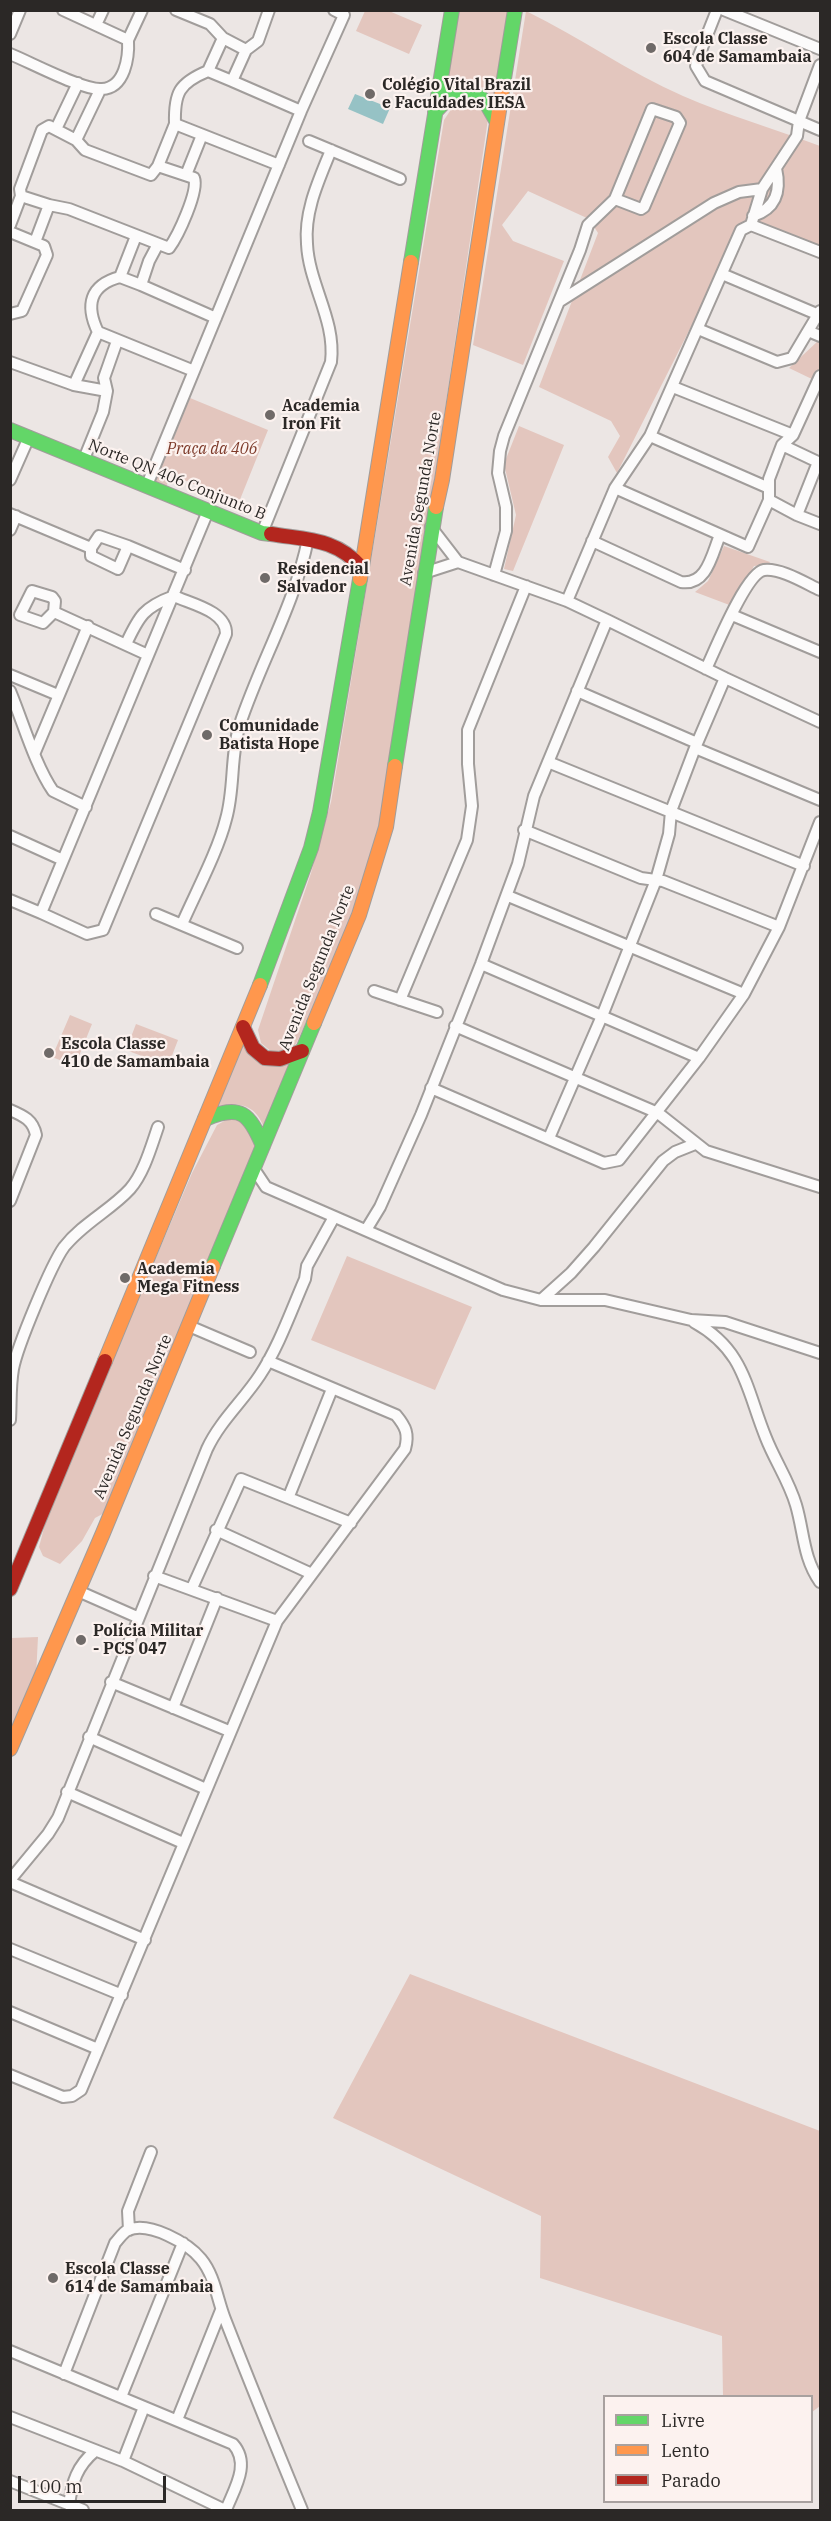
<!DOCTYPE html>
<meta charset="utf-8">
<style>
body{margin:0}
#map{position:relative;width:831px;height:2521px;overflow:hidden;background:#ece6e4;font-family:"IBM Plex Serif",serif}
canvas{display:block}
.frame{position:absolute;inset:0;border:12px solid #2b2826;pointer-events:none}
.legend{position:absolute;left:603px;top:2395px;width:210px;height:108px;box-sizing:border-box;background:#fcf2ef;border:2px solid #a8a19f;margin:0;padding:8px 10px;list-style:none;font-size:18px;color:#2b2826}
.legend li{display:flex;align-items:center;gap:12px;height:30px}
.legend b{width:30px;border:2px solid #a8a19f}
.scale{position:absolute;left:18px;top:2476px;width:148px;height:27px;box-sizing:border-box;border:3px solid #2b2826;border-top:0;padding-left:8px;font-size:18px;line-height:21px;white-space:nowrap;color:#2b2826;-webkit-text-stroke:4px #fcf2ef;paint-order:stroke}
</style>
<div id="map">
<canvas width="831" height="2521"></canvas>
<div class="frame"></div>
<ul class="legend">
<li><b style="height:8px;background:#63d668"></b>Livre</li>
<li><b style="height:8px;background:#ff974d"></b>Lento</li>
<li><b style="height:8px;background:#b3261e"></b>Parado</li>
</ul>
<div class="scale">100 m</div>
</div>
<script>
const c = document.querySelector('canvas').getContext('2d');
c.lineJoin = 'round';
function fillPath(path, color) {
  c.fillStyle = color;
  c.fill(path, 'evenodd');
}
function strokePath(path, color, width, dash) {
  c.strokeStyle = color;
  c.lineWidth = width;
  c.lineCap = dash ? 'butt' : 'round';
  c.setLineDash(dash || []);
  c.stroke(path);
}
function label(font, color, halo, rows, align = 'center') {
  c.font = font + ' "IBM Plex Serif",serif';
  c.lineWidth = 4.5;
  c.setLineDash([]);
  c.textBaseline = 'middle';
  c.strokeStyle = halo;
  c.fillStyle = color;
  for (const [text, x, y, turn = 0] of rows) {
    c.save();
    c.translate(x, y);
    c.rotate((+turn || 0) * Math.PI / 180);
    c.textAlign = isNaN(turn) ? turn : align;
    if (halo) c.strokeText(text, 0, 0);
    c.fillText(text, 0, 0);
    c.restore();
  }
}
fillPath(new Path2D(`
 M365 11H389L422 25 409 54 356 31Z
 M455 11H508L495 100 484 88 458 82 445 91Z
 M526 11C580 37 628 72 683 96 727 115 775 129 820 146V253L744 222 617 473 608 457 620 436 611 421 539 387 598 233 589 219 528 191 502 225 513 241 564 261 523 365 473 345Z
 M458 99 480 104 488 119 383 827 355 915 296 1044 286 1052 273 1053 261 1043 258 1030 311 873 331 802 444 120Z
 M818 341 820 343V369L816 381 789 368Z
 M190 398 268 430 239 502 171 475 166 487 155 483Z
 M519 426 564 445 513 571 504 569 516 515 504 464Z
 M724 546 770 562 768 565 754 566 732 606 695 592 708 581Z
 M70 1015 92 1024 75 1066 52 1057Z
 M136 1024 178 1040 168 1066 126 1050Z
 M243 1045C256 1063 268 1071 291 1063L265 1130C256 1105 242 1102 218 1106Z
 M230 1118 244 1119 259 1146 108 1511 95 1518 82 1541 60 1564 43 1556 39 1547 49 1509 192 1173 217 1125Z
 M347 1256 472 1307 435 1390 311 1340Z
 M38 1637 36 1676 11 1736V1638Z
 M410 1974 820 2131V2406L812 2412V2396H723L722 2336 540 2278 541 2216 333 2118Z`), '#e3c6be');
fillPath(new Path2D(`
 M355 94 390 108 383 124 348 109Z`), '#96c2c5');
const street = new Path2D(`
 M176 10 210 24 223 38 246 50
 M269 10 258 41 246 50 232 81 301 111
 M717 10 698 58 696 66 705 81 820 130
 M724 10 820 49
 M96 25 103 10
 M10 34 20 10
 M128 40 142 10
 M10 54C30 62 84 91 102 89 125 88 129 57 128 40L63 10
 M208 71 223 38
 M232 81 208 71C179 83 174 93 175 124L279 165
 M100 90 76 140 85 150 151 175 158 166 175 124
 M56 129 78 83
 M309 141 400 179
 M186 175 202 135
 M21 196 49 205
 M753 216C777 208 781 190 776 168
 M10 225 21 196 20 189 42 130 49 126 76 140
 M751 225 762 189 797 136 799 121 820 65
 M10 232 44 246 47 255 22 311 10 314
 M136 236 120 277 141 285
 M35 242 49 205 69 209 169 248C178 236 199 191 194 178L158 166
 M158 244 149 261 141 285 216 318
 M722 274 819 315
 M120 277C90 285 85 305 98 332L194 371
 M560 301 714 203 739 192 762 189
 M820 311 808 331 820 336
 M698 329 777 362 792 358 808 331
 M10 362 74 385 107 391
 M74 385 98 332
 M673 387 793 435
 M650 436 769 488
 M782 445 820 463
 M84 459 103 412 107 391 104 378 117 341
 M10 480 29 437
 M147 485 301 111 344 15 334 10
 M615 488 748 547 769 500V479L782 445 793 435 820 376
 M769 500 797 515 820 524
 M10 514 91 548
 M797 515 818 462
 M10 530 16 516
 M262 533 331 362C336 320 309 285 307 244 304 211 319 180 331 150
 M99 536 128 546 118 569 91 556V548Z
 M592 541 681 582C707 586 712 554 720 535
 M128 546 185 570
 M424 573 458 562
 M494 575 506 531V507L498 473 500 451 504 436 580 250 588 225 615 199 641 209 644 207 680 123 676 117 652 109 615 199
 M32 591 52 597 55 601 54 612 43 623 20 615Z
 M567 601 615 488 650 436 741 230 751 225 820 252
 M54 612 148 655
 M732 615 820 652
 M607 620 725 678 820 722
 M706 669C715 650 746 573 764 570 781 568 805 583 820 590
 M10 675 58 695
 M10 691C23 722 35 765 53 791L86 807
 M577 691 697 743
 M695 748 820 800
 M35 752 88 626
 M548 762 804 866
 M524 830 641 878 663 881 779 927
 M10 836 63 860
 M508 896 744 994
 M10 900 41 913 208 511
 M41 913 87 934 103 930 226 634C227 611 191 604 174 596 144 607 139 616 126 644
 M156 914 237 948
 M182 924C196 892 218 851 226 819 235 788 230 755 240 724 261 661 295 604 308 539
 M481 964 699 1058
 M374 991 437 1012
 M400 1000 467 840 472 806 468 764V730L526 586
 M455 1026 658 1113 706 1151 820 1187
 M431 1088 604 1163 619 1160 699 1058 744 994 779 927 820 822
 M10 1110C24 1116 33 1120 36 1135L10 1201
 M549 1138 602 1016 656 880 669 834 671 811 695 748 725 678
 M254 1169 266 1187 503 1290 541 1300H605L691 1320 725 1322 820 1353
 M366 1230 380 1207 421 1115 481 964 518 864 534 796 607 620 567 601 458 562 431 527
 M541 1300 571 1273 594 1247 663 1161 675 1152 695 1144
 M694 1322C745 1350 746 1389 766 1438 775 1461 789 1481 796 1505 804 1532 803 1558 820 1582
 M189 1326 250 1352
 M10 1420C11 1403 10 1386 13 1369 17 1347 51 1265 64 1247 83 1223 111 1210 130 1189 144 1173 151 1147 158 1127
 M289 1496 332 1389
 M216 1530 312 1574
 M154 1576 277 1621
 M192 1588 241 1479 351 1523
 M78 1591 137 1617
 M111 1682 229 1731
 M173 1708 217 1598
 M89 1737 206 1789
 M67 1792 183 1843
 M10 1880 48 1834 58 1818 207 1449C220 1421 243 1401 260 1375 279 1346 291 1311 305 1279L307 1266 334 1217
 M10 1882 145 1940
 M10 1949 122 1995
 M10 2012 98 2049
 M10 2075 63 2097 72 2096 81 2090 277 1621 405 1449C409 1434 406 1427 396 1415L268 1361
 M129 2230 128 2211 151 2152
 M10 2351 233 2444C251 2464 234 2489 226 2510
 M64 2374 115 2243C119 2239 123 2232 128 2230 149 2221 188 2243 201 2259 215 2276 217 2299 225 2319 250 2383 276 2447 302 2510
 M121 2397 183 2243
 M10 2417 123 2461 225 2510
 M177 2420 221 2310
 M123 2461 144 2407
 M10 2481 83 2510
 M69 2505C72 2482 77 2466 95 2451`);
const fast = new Path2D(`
 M502 91 515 10
 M435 112 453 93 472 90 485 101 497 122
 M411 262 452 10
 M10 430 262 533 271 534
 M395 766 436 507
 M260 985 311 848 320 812 360 579
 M205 1119C241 1104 249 1113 263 1146
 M213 1266 314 1023`);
const slow = new Path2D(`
 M436 507 442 480 502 91
 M360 579 411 262
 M314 1023 359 915 386 827 395 766
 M105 1361 260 985
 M10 1749 103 1533 213 1266`);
const jam = new Path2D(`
 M271 534C307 540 336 538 362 568
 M243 1027 253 1048 265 1058 280 1059 302 1051
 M10 1589 105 1361`);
strokePath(street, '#a19d9b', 14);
strokePath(fast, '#a19d9b', 16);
strokePath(slow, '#a19d9b', 16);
strokePath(jam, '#a19d9b', 16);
strokePath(street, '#fcfbfb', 10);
strokePath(fast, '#63d668', 14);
strokePath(slow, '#ff974d', 14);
strokePath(jam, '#b3261e', 14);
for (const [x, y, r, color] of [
 [651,48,6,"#6f6a68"],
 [370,94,6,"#6f6a68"],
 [270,415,6,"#6f6a68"],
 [265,578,6,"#6f6a68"],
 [207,735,6,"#6f6a68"],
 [49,1053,6,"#6f6a68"],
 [125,1278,6,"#6f6a68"],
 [81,1640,6,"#6f6a68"],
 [53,2278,6,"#6f6a68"]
]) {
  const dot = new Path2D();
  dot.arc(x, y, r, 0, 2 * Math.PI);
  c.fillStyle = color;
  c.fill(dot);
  strokePath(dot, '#fcf2ef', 2);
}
label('bold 16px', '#2b2826', '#fcf2ef', [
 ["Escola Classe",663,39],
 ["604 de Samambaia",663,57],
 ["Colégio Vital Brazil",382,85],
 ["e Faculdades IESA",382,103],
 ["Academia",282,406],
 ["Iron Fit",282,424],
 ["Residencial",277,569],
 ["Salvador",277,587],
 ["Comunidade",219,726],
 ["Batista Hope",219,744],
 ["Escola Classe",61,1044],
 ["410 de Samambaia",61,1062],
 ["Academia",137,1269],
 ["Mega Fitness",137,1287],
 ["Polícia Militar",93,1631],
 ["- PCS 047",93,1649],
 ["Escola Classe",65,2269],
 ["614 de Samambaia",65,2287]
], 'left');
label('italic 16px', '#7d3a2a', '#fcf2ef', [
 ["Praça da 406",212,449]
]);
label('16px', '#2b2826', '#fcf2ef', [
 ["Norte QN 406 Conjunto B",177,480,22],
 ["Avenida Segunda Norte",421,499,-80],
 ["Avenida Segunda Norte",317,968,-68],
 ["Avenida Segunda Norte",133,1417,-67]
]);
</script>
